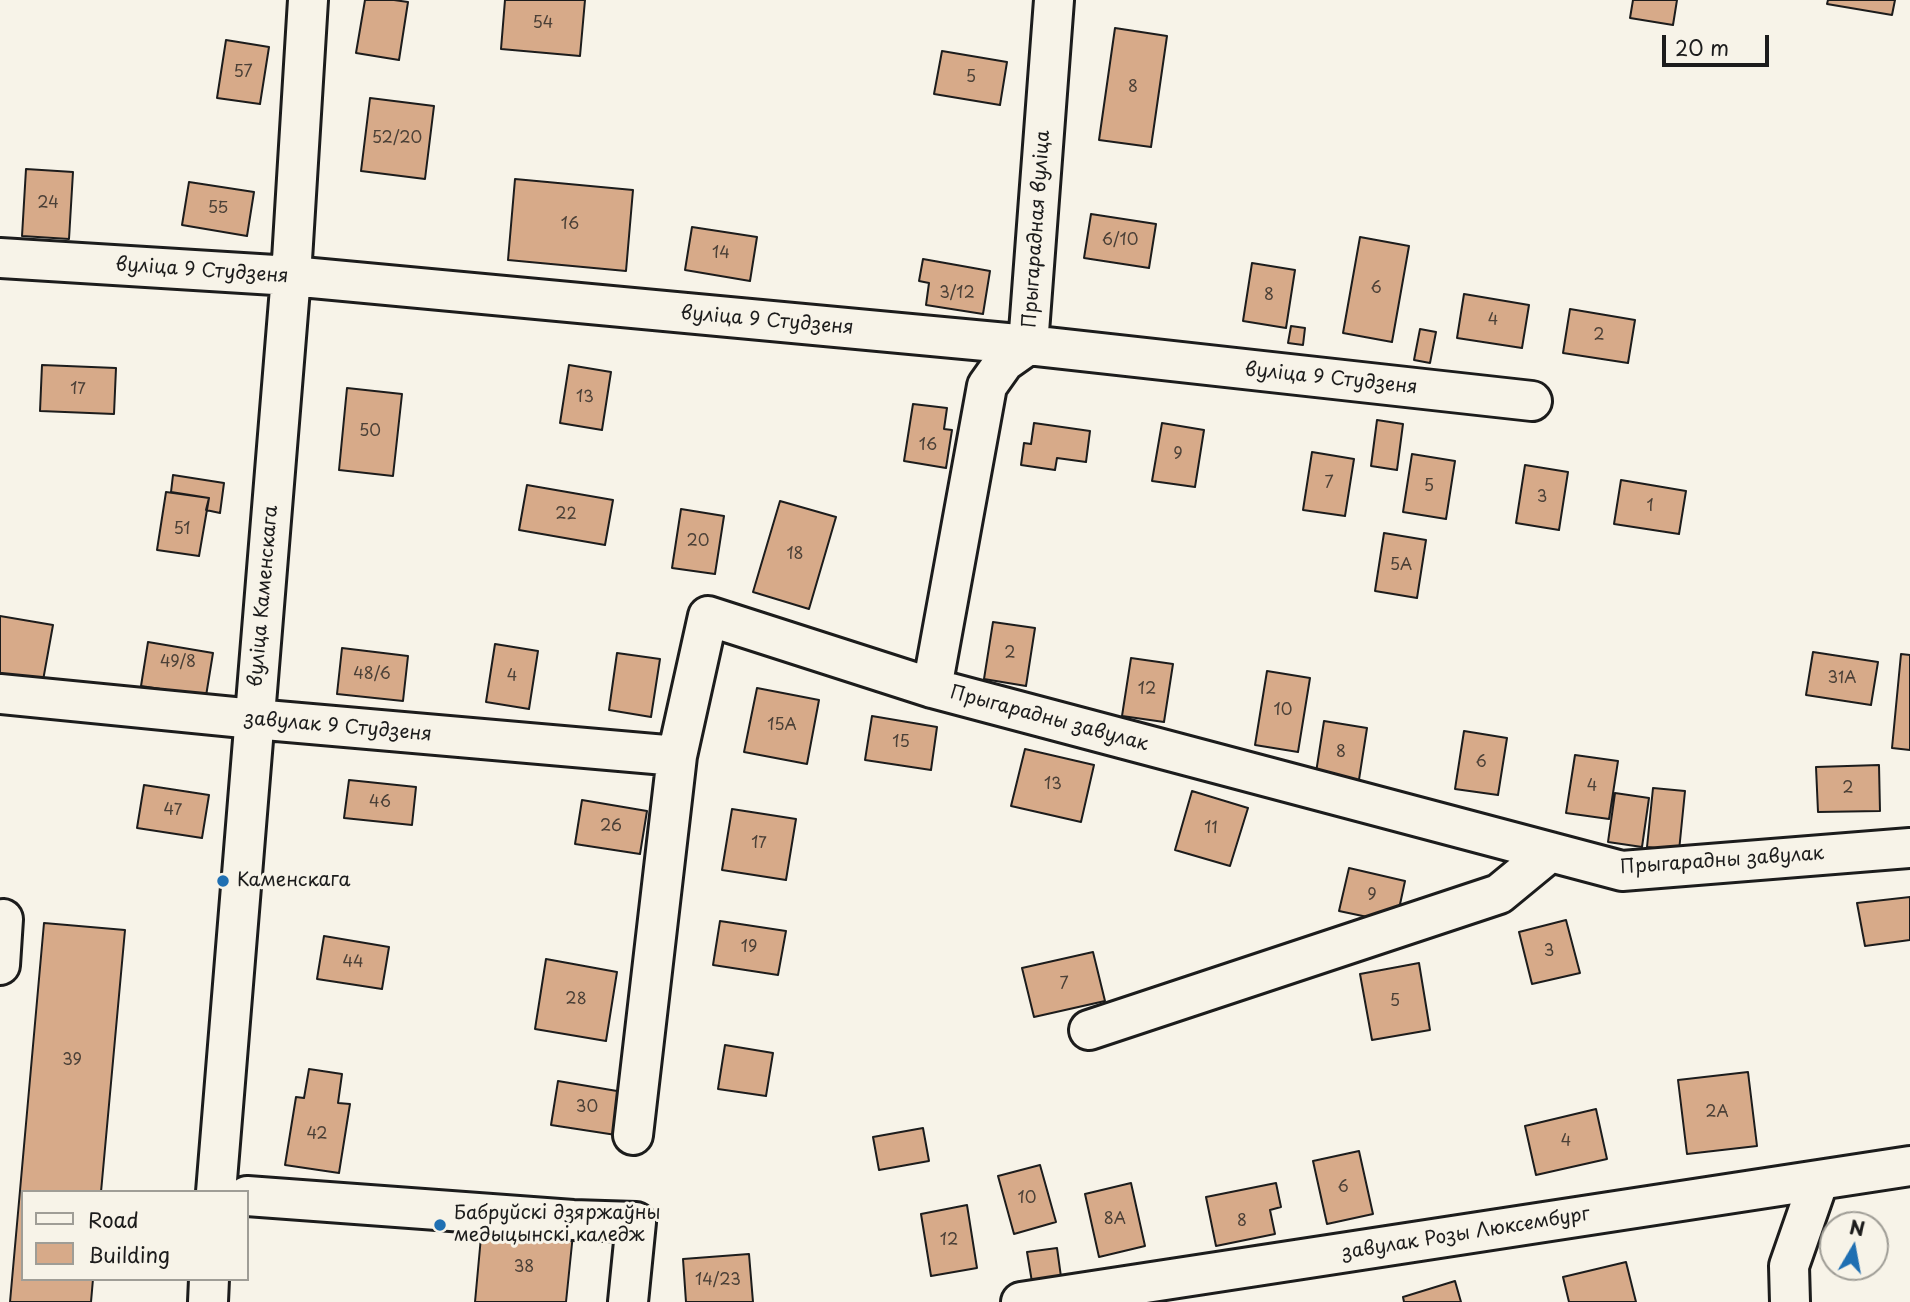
<!DOCTYPE html>
<meta charset="utf-8">
<style>
body{margin:0}
#map{position:relative;width:1910px;height:1302px;overflow:hidden;background:#f7f3e8;font-family:"Playpen Sans",sans-serif}
canvas{display:block}
.legend{position:absolute;left:21px;top:1190px;width:228px;height:91px;box-sizing:border-box;background:#f7f3e8;border:2px solid #9f9d96;margin:0;padding:9px 12px;list-style:none;font-size:21px;color:#1c1c1c}
.legend li{display:flex;align-items:center;gap:14px;height:35px}
.legend b{width:35px;border:2px solid #9f9d96}
.north{position:absolute;left:1819px;top:1211px;width:70px;height:70px;box-sizing:border-box;background:#f7f3e8;border:2px solid #9f9d96;border-radius:50%;rotate:10deg;font-size:19px;font-weight:700;line-height:28px;text-align:center;color:#1c1c1c}
.north::after{content:'';display:block;margin:auto;width:24px;height:32px;background:#1f6fb2;clip-path:polygon(50% 0,100% 100%,50% 72%,0 100%)}
.scale{position:absolute;left:1662px;top:35px;width:107px;height:32px;box-sizing:border-box;border:4px solid #1c1c1c;border-top:0;padding-left:9px;font-size:21px;line-height:24px;white-space:nowrap;color:#1c1c1c;-webkit-text-stroke:5px #f7f3e8;paint-order:stroke}
</style>
<div id="map">
<canvas width="1910" height="1302"></canvas>
<ul class="legend">
<li><b style="height:9px;background:#f7f3e8"></b>Road</li>
<li><b style="height:19px;background:#d7aa89"></b>Building</li>
</ul>
<div class="north">N</div>
<div class="scale">20 m</div>
</div>
<script>
const c = document.querySelector('canvas').getContext('2d');
c.lineJoin = 'round';
function fillPath(path, color) {
  c.fillStyle = color;
  c.fill(path, 'evenodd');
}
function strokePath(path, color, width, dash) {
  c.strokeStyle = color;
  c.lineWidth = width;
  c.lineCap = dash ? 'butt' : 'round';
  c.setLineDash(dash || []);
  c.stroke(path);
}
function label(font, color, halo, rows, align = 'center') {
  c.font = font + ' "Playpen Sans",sans-serif';
  c.lineWidth = 6;
  c.setLineDash([]);
  c.textBaseline = 'middle';
  c.strokeStyle = halo;
  c.fillStyle = color;
  for (const [text, x, y, turn = 0] of rows) {
    c.save();
    c.translate(x, y);
    c.rotate((+turn || 0) * Math.PI / 180);
    c.textAlign = isNaN(turn) ? turn : align;
    if (halo) c.strokeText(text, 0, 0);
    c.fillText(text, 0, 0);
    c.restore();
  }
}
const building = new Path2D(`
 M365 0H394L408 2 399 60 356 53Z
 M505 0H585L580 56 501 49Z
 M1633 0H1677L1673 25 1630 18Z
 M1828 0H1895L1892 15 1827 4Z
 M1115 28 1167 36 1151 147 1099 140Z
 M226 40 269 47 260 104 217 98Z
 M942 51 1007 62 1000 105 934 94Z
 M370 98 434 106 425 179 361 171Z
 M26 169 73 172 69 239 22 236Z
 M515 179 633 190 626 271 508 260Z
 M189 182 254 192 247 236 182 225Z
 M1091 214 1156 224 1149 268 1084 258Z
 M692 227 757 237 750 281 685 270Z
 M1360 237 1409 246 1392 342 1343 333Z
 M923 259 990 271 983 314 926 305 929 283 919 281Z
 M1252 263 1295 270 1286 328 1243 321Z
 M1464 294 1529 305 1522 348 1457 338Z
 M1570 309 1635 320 1628 363 1563 353Z
 M1291 326 1305 328 1303 345 1288 343Z
 M1420 329 1436 332 1430 363 1414 360Z
 M42 365 116 368 114 414 40 411Z
 M569 365 611 372 602 430 560 423Z
 M347 388 402 394 393 476 339 470Z
 M913 404 947 408 944 429 952 430 946 468 904 461Z
 M1377 420 1403 424 1397 470 1371 466Z
 M1034 423 1090 431 1086 462 1057 458 1055 470 1021 465 1024 443 1031 444Z
 M1162 423 1204 430 1195 487 1152 481Z
 M1312 452 1354 459 1345 516 1303 510Z
 M1412 454 1455 461 1446 519 1403 512Z
 M1525 465 1568 472 1559 530 1516 523Z
 M173 475 224 483 220 513 206 510 209 498 171 492Z
 M1621 480 1686 491 1679 534 1614 524Z
 M527 485 613 500 605 545 519 530Z
 M166 492 209 498 199 556 157 550Z
 M780 501 836 517 809 609 753 592Z
 M681 509 724 516 715 574 672 568Z
 M1384 533 1426 540 1417 598 1375 591Z
 M0 616 53 625 42 686 0 678Z
 M993 622 1035 628 1026 686 984 679Z
 M148 642 213 653 206 696 141 686Z
 M495 644 538 651 529 709 486 702Z
 M342 648 408 656 403 701 337 694Z
 M1813 652 1878 662 1871 705 1806 695Z
 M617 653 660 659 651 717 609 710Z
 M1901 654 1910 655V750L1892 748Z
 M1131 658 1173 664 1164 722 1122 716Z
 M1267 671 1310 678 1298 752 1255 745Z
 M757 688 819 700 807 764 744 752Z
 M872 716 937 727 931 770 865 760Z
 M1324 721 1367 728 1358 786 1315 779Z
 M1464 731 1507 738 1498 795 1455 789Z
 M1025 749 1094 765 1081 822 1011 806Z
 M1575 755 1618 761 1609 819 1566 813Z
 M1879 765 1880 811 1818 812 1816 767Z
 M349 780 416 787 412 825 344 818Z
 M144 785 209 795 202 838 137 828Z
 M1653 788 1685 791 1679 851 1647 847Z
 M1192 791 1248 808 1230 866 1175 850Z
 M1615 793 1649 798 1642 847 1608 842Z
 M582 800 647 811 640 854 575 844Z
 M732 809 796 819 786 880 722 870Z
 M1349 868 1405 881 1396 923 1339 911Z
 M1910 897V940L1865 946 1857 903Z
 M1566 920 1580 973 1532 984 1519 932Z
 M720 921 786 931 778 975 713 965Z
 M44 923 125 930 101 1192H23V1279H93L91 1302H10Z
 M324 936 389 947 382 989 317 979Z
 M1093 952 1105 1001 1034 1017 1022 968Z
 M546 959 617 972 606 1041 535 1029Z
 M1419 963 1430 1030 1372 1040 1360 974Z
 M725 1045 773 1053 766 1096 718 1089Z
 M309 1069 342 1074 338 1103 350 1104 339 1173 285 1165 296 1097 304 1098Z
 M1748 1072 1757 1146 1687 1154 1678 1080Z
 M558 1081 623 1092 616 1135 551 1125Z
 M1596 1109 1607 1159 1536 1175 1525 1126Z
 M923 1128 929 1161 879 1170 873 1137Z
 M1359 1151 1373 1214 1327 1224 1313 1161Z
 M1040 1165 1056 1222 1014 1234 998 1176Z
 M1131 1183 1145 1246 1099 1257 1085 1194Z
 M1276 1183 1281 1207 1270 1210 1275 1234 1216 1246 1206 1197Z
 M967 1205 977 1268 931 1276 921 1214Z
 M482 1226 573 1234 566 1302H475Z
 M1057 1248 1062 1284 1033 1288 1027 1252Z
 M749 1254 753 1302H686L683 1259Z
 M1626 1262 1636 1302H1569L1563 1277Z
 M1455 1281 1461 1302H1404L1403 1297Z`);
fillPath(building, '#d7aa89');
strokePath(building, '#1c1c1c', 2);
const minor = new Path2D(`
 M0 258 291 276 1028 345 1532 401
 M932 688 987 386 1004 362 1028 345 1054 0
 M0 694 254 719 677 756
 M0 965 3 919
 M1089 1030 1499 894 1550 852
 M633 1135 677 756 708 616 932 688 1622 871 1910 848
 M216 1192 291 276 308 0
 M247 1196 573 1220 636 1222 628 1302
 M208 1302 209 1279
 M1021 1302 1910 1166
 M1790 1302 1789 1266 1819 1180`);
strokePath(minor, '#1c1c1c', 44);
strokePath(minor, '#f7f3e8', 38);
for (const [x, y, r, color] of [
 [223,881,7,"#1f6fb2"],
 [440,1225,7,"#1f6fb2"]
]) {
  const dot = new Path2D();
  dot.arc(x, y, r, 0, 2 * Math.PI);
  c.fillStyle = color;
  c.fill(dot);
  strokePath(dot, '#f7f3e8', 2.5);
}
label('16px', '#4b4037', null, [
 ["54",543,24],
 ["57",243,73],
 ["5",971,78],
 ["8",1133,88],
 ["52/20",397,139],
 ["24",48,204],
 ["55",218,209],
 ["16",570,225],
 ["6/10",1120,241],
 ["14",721,254],
 ["6",1376,289],
 ["3/12",957,294],
 ["8",1269,296],
 ["4",1493,321],
 ["2",1599,336],
 ["17",78,390],
 ["13",585,398],
 ["50",370,432],
 ["16",928,446],
 ["9",1178,455],
 ["7",1329,484],
 ["5",1429,487],
 ["3",1542,498],
 ["1",1650,507],
 ["22",566,515],
 ["51",182,530],
 ["20",698,542],
 ["18",795,555],
 ["5А",1401,566],
 ["2",1010,654],
 ["49/8",178,663],
 ["48/6",372,675],
 ["4",512,677],
 ["31А",1842,679],
 ["12",1147,690],
 ["10",1283,711],
 ["15А",782,726],
 ["15",901,743],
 ["8",1341,753],
 ["6",1481,763],
 ["13",1053,785],
 ["4",1592,787],
 ["2",1848,789],
 ["46",380,803],
 ["47",173,811],
 ["26",611,827],
 ["11",1211,829],
 ["17",759,844],
 ["9",1372,896],
 ["19",749,948],
 ["3",1549,952],
 ["44",353,963],
 ["7",1064,985],
 ["28",576,1000],
 ["5",1395,1002],
 ["39",72,1061],
 ["30",587,1108],
 ["2А",1717,1113],
 ["42",317,1135],
 ["4",1566,1142],
 ["6",1343,1188],
 ["10",1027,1199],
 ["8А",1115,1220],
 ["8",1242,1222],
 ["12",949,1241],
 ["38",524,1268],
 ["14/23",718,1281]
]);
label('19px', '#1c1c1c', '#f7f3e8', [
 ["Прыгарадная вуліца",1037,229,-86],
 ["вуліца 9 Студзеня",202,271,4],
 ["вуліца 9 Студзеня",767,321,5],
 ["вуліца 9 Студзеня",1331,379,6],
 ["вуліца Каменскага",264,596,-85],
 ["Прыгарадны завулак",1049,719,15],
 ["завулак 9 Студзеня",338,727,5],
 ["Прыгарадны завулак",1722,861,-4],
 ["завулак Розы Люксембург",1466,1234,-9]
]);
label('19px', '#1c1c1c', '#f7f3e8', [
 ["Каменскага",237,881],
 ["Бабруйскі дзяржаўны",454,1214],
 ["медыцынскі каледж",454,1236]
], 'left');
</script>
